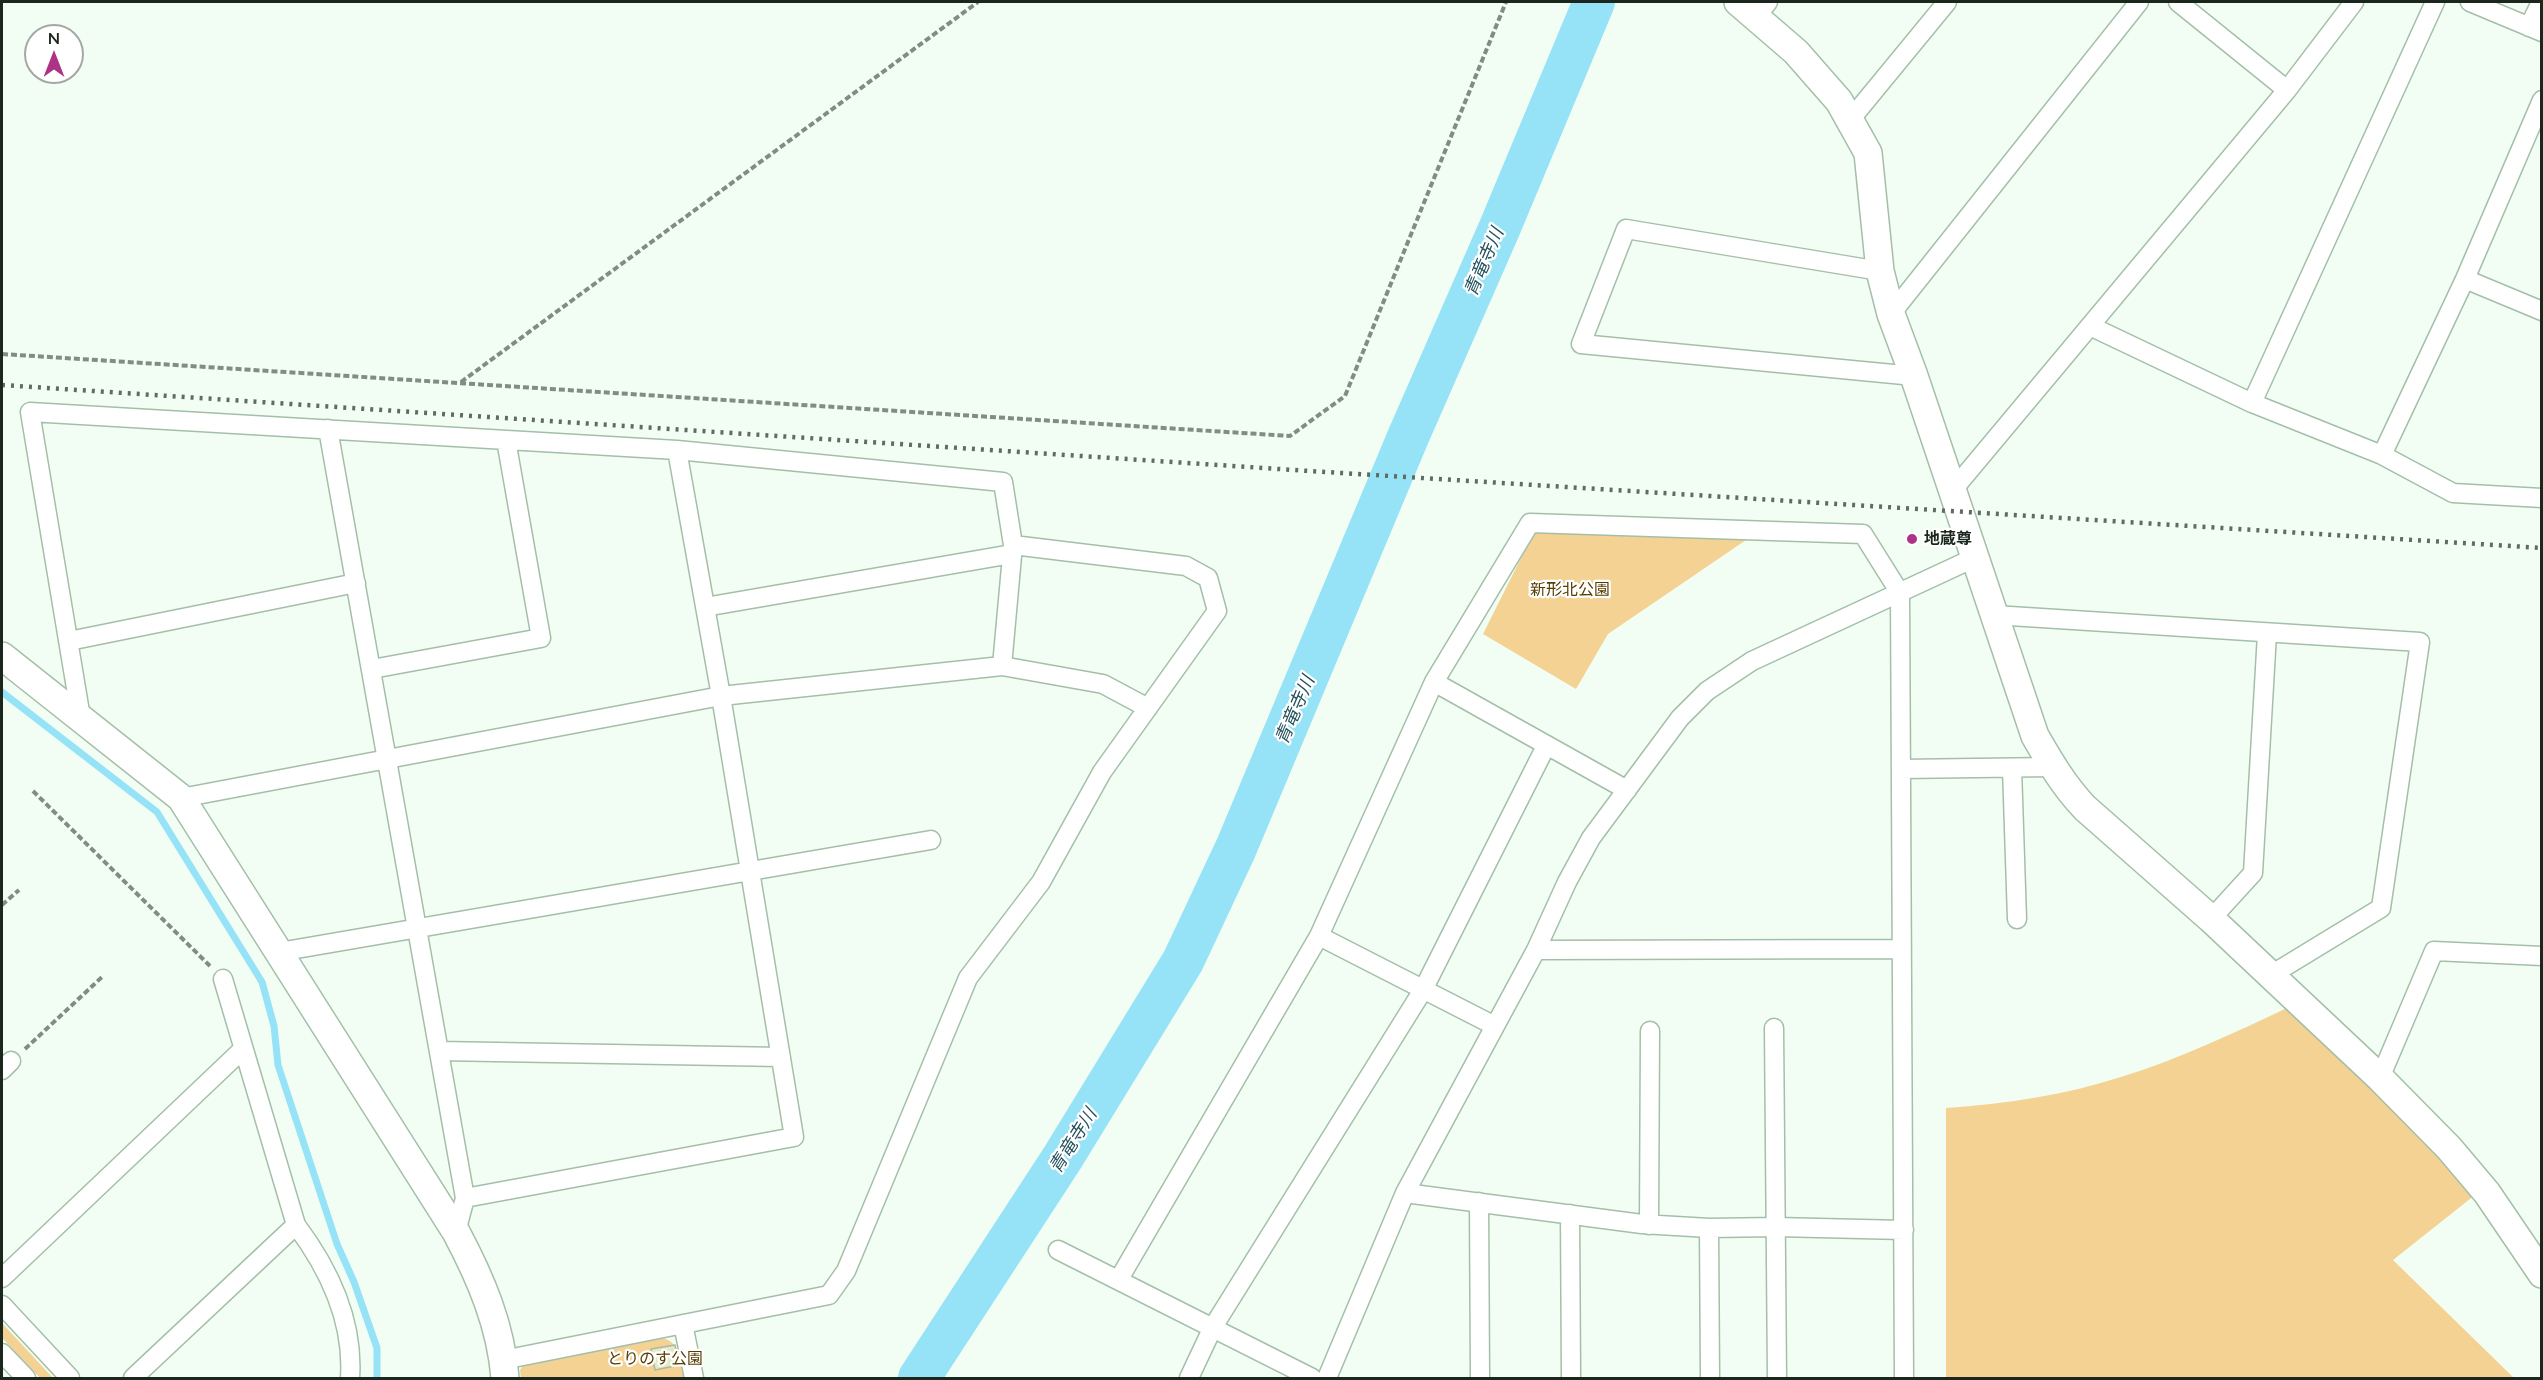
<!DOCTYPE html>
<meta charset="utf-8">
<style>
body{margin:0}
#map{position:relative;width:2543px;height:1380px;overflow:hidden;background:#f2fef4;font-family:Lato,sans-serif}
canvas{display:block}
.frame{position:absolute;inset:0;border:3px solid #1b261d;pointer-events:none}
.north{position:absolute;left:24px;top:24px;width:60px;height:60px;box-sizing:border-box;background:#fff;border:2px solid #a4a8a5;border-radius:50%;rotate:0deg;font-size:16px;font-weight:700;line-height:24px;text-align:center;color:#1b261d}
.north::after{content:'';display:block;margin:auto;width:21px;height:27px;background:#ac3386;clip-path:polygon(50% 0,100% 100%,50% 72%,0 100%)}
</style>
<div id="map">
<canvas width="2543" height="1380"></canvas>
<div class="frame"></div>
<div class="north">N</div>
</div>
<script>
const c = document.querySelector('canvas').getContext('2d');
c.lineJoin = 'round';
function fillPath(path, color) {
  c.fillStyle = color;
  c.fill(path, 'evenodd');
}
function strokePath(path, color, width, dash) {
  c.strokeStyle = color;
  c.lineWidth = width;
  c.lineCap = dash ? 'butt' : 'round';
  c.setLineDash(dash || []);
  c.stroke(path);
}
function label(font, color, halo, rows, align = 'center') {
  c.font = font + ' Lato,"Noto Sans JP",sans-serif';
  c.lineWidth = 4.5;
  c.setLineDash([]);
  c.textBaseline = 'middle';
  c.strokeStyle = halo;
  c.fillStyle = color;
  for (const [text, x, y, turn = 0] of rows) {
    c.save();
    c.translate(x, y);
    c.rotate((+turn || 0) * Math.PI / 180);
    c.textAlign = isNaN(turn) ? turn : align;
    if (halo) c.strokeText(text, 0, 0);
    c.fillText(text, 0, 0);
    c.restore();
  }
}
fillPath(new Path2D(`
 M1535 530 1746 540 1608 634 1576 689 1483 634Z
 M2289 1007 2439 1150 2475 1195 2393 1260 2514 1378H1946V1108C2005 1104 2065 1095 2121 1077 2179 1059 2234 1033 2289 1007Z
 M2 1323 53 1378H40L2 1338Z
 M660 1337C681 1342 681 1360 684 1378H521L520 1370 526 1361Z`), '#f4d293');
strokePath(new Path2D(`
 M2 692 157 812 262 982 274 1026 278 1065 337 1244 354 1282 377 1348V1378`), '#96e3f7', 7);
strokePath(new Path2D(`
 M919 1378 1063 1157 1183 961 1236 848 1408 437 1500 227 1594 2`), '#96e3f7', 42);
const building = new Path2D(`
 M675 1345 679 1365 655 1370 651 1349Z`);
fillPath(building, '#e3eac9');
strokePath(building, '#b1b798', 1.5);
const street = new Path2D(`
 M2178 2 2287 90
 M2470 2 2542 32
 M1756 17 1768 2
 M2529 27 2541 2
 M1850 120 1947 2
 M1880 271 1626 229 1581 344 1914 376
 M2465 279 2542 311
 M1891 314 2139 2
 M2090 326 2252 403 2382 455 2453 493 2542 498
 M2252 403 2435 2
 M328 429 465 1198
 M677 450 1003 482 1013 545
 M2382 455 2465 279 2542 100
 M1952 491 2287 90 2354 2
 M705 607 1012 554
 M1994 615 2420 642 2381 908 2271 975
 M69 641 356 583
 M372 669 541 638 506 440
 M1434 682 1627 790
 M81 718 30 412 677 450 721 696 1002 666 1103 684 1148 708
 M2012 768 2017 919
 M1901 769 2052 767
 M181 798 721 696 794 1137 465 1198 456 1232
 M2211 919 2253 873 2267 634
 M1319 936 1495 1026
 M1536 950 1902 949
 M279 952 931 840
 M223 979 296 1225C329 1269 354 1321 350 1378
 M1774 1028 1777 1378
 M439 1051 781 1057
 M2 1070 11 1061
 M2380 1078 2434 951 2542 956
 M1405 1193 1642 1224 1709 1228 1776 1227 1904 1230
 M1479 1202 1480 1378
 M1570 1214 1571 1378
 M1649 1225 1650 1031
 M1709 1228 1710 1378
 M1058 1250 1312 1378
 M2 1278 243 1049
 M1119 1279 1319 936 1434 682 1530 523 1863 534 1900 593 1904 1378
 M2 1305 70 1378
 M683 1324 694 1378
 M2 1353 26 1378
 M503 1360 829 1295 846 1271 968 978 1041 882 1102 772 1217 611 1208 578 1186 566 1013 545 1002 666
 M133 1378 296 1225
 M1189 1378 1213 1327 1423 990 1546 746
 M1327 1378 1405 1193 1536 950 1567 882 1591 838 1680 718 1707 691 1752 661 1974 558`);
const secondary = new Path2D(`
 M1738 2 1796 52 1839 101 1868 153 1880 271 1891 314 1914 376 2035 736C2050 762 2064 786 2085 808L2211 919 2380 1078 2449 1148 2487 1193 2542 1274
 M2 656 181 798 456 1232C481 1279 501 1326 505 1378`);
strokePath(street, '#a4bfa8', 21);
strokePath(secondary, '#a4bfa8', 30);
strokePath(new Path2D(`
 M2 354 1290 436 1345 396 1506 2
 M461 382 978 2
 M33 791 210 966
 M2 905 19 890
 M25 1049 102 977`), '#818c83', 4, [6, 3]);
strokePath(street, '#fff', 18);
strokePath(secondary, '#fff', 27);
strokePath(new Path2D(`
 M2 385 1294 470 2542 548`), '#606b62', 4.5, [3, 6]);
for (const [x, y, r, color] of [
 [1912,539,6,"#ac3386"]
]) {
  const dot = new Path2D();
  dot.arc(x, y, r, 0, 2 * Math.PI);
  c.fillStyle = color;
  c.fill(dot);
  strokePath(dot, '#fff', 2);
}
label('bold 16px', '#1b261d', '#fff', [
 ["地蔵尊",1924,539]
], 'left');
label('16px', '#563d00', '#fff', [
 ["新形北公園",1570,590],
 ["とりのす公園",655,1359]
]);
label('italic 18px', '#23505b', '#fff', [
 ["青竜寺川",1484,262,-67],
 ["青竜寺川",1295,710,-67],
 ["青竜寺川",1073,1141,-58]
]);
</script>
